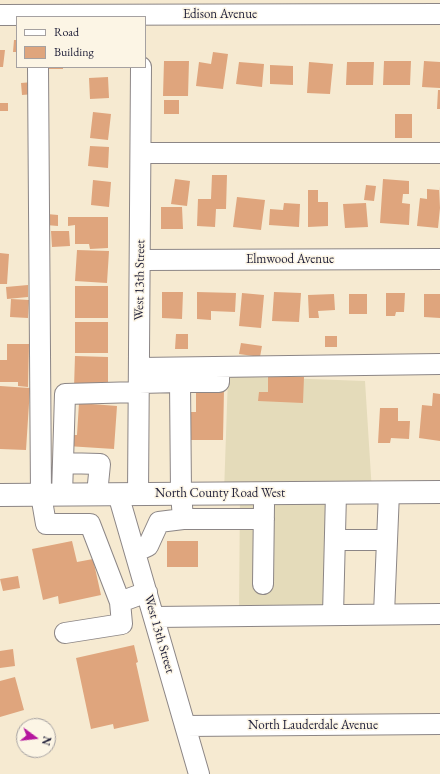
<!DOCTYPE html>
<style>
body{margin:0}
#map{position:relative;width:440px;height:774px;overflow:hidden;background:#f6ead1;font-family:"EB Garamond",serif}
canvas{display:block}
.legend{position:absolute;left:16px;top:16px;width:130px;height:52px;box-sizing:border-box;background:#fcf5e5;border:1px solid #a5a1a1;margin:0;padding:5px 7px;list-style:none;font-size:12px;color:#22223b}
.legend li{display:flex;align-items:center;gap:8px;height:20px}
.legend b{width:20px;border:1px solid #a5a1a1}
.north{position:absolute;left:16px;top:718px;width:40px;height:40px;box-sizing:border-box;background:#fcf5e5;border:1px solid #a5a1a1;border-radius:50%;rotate:105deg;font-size:11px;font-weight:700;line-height:16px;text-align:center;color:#22223b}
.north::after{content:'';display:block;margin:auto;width:14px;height:18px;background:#b5179e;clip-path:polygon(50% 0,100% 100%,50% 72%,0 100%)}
</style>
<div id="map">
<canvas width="440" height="774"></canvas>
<ul class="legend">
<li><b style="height:5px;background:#fff"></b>Road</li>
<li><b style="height:11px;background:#dfa57d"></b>Building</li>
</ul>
<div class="north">N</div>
</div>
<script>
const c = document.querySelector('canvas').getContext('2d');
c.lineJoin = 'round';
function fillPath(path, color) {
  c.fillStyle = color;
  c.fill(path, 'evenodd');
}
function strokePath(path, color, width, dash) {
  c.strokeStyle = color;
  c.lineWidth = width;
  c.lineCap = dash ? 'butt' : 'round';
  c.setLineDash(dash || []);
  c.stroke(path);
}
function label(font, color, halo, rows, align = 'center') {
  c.font = font + ' "EB Garamond",serif';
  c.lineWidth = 3;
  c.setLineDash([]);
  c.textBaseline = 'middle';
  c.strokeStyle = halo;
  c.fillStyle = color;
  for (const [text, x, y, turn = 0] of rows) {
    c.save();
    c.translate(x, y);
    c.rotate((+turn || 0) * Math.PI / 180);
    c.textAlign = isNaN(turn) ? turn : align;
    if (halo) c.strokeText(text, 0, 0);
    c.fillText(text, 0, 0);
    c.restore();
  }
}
fillPath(new Path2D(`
 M228 376 365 381 372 492 332 493V613L239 614 240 493H224Z`), '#e4dbba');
fillPath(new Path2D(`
 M14 40H17V52H13Z
 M0 50H5L3 67H0Z
 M213 52 228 54 223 89 196 86 199 62 211 64Z
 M164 61H189L188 96H163Z
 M384 61H411L410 85H383Z
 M424 61 440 62V88L422 87Z
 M239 62 264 64 262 87 236 84Z
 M309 62 333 64 330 94 307 93Z
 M347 62H374L373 85H346Z
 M270 65 293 66V85L270 84Z
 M48 67H63V69H48Z
 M108 77 109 98 90 99 89 78Z
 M33 82 34 94 22 95 21 83Z
 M438 90H440V109H437Z
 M164 100H179V114H164Z
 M0 103H8V111H0Z
 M93 112 111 114 108 140 90 138Z
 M395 114H412V138H395Z
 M90 146 109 147 108 168 88 166Z
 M212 175H227L226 209H216L215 227 197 226 198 199H211Z
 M175 179 190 181 187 206 171 204Z
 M383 179 409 181V194H403L402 203 410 204 409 225 380 223Z
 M93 180 111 182 109 207 91 205Z
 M366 185 376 186 374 201 364 200Z
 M439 186 440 208 438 228 417 226 420 198 427 199V189L439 190Z
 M308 190H318V202H328V226L308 227Z
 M237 197 265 200 261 230 233 227Z
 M284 203 300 204 299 227 269 225 270 209 283 210Z
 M366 203 368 227 345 228 343 204Z
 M161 207H182L183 229H161Z
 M47 214 58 215V226L46 225Z
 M68 217H108V248L90 249 89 244H75V225L68 226Z
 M51 231H69L70 246 52 247Z
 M77 250 109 251 107 283 75 281Z
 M0 253 9 254 7 284H0Z
 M28 285V297L7 299 6 287Z
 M75 286H108V318H75Z
 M162 292H183L182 319 162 318Z
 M197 292 236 293 235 312 211 311V320L197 319Z
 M274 292 301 293 299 322 272 321Z
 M242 293 264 295 261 328 239 326Z
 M386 293H405L404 312H396L395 316H386Z
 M334 294 335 310 318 311 319 318H309L308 295Z
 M349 294H367V314H349Z
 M424 294H440V318L424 317Z
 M11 299 29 300 28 318 10 317Z
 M75 322H108V353H75Z
 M176 334H188V349H175Z
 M325 336H337V347H325Z
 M241 343 262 346 260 357 239 354Z
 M7 344H29L28 387 18 386V382H0V360H7Z
 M75 356 108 357V389L74 388Z
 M268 376 304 377 303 403 258 401 259 392H268Z
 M0 386 30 388 26 450 0 449Z
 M196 388 224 389 223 440H186L187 412H196Z
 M433 393 440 394V441L419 438 422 405 432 406Z
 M79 403 117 406 114 449 67 446 68 435H77Z
 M380 408H398V421H410L409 439 391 438 390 443H378Z
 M72 541 77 562 93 559 101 595 59 604 58 596 43 600 32 549Z
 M167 541H198V567H167Z
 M18 576 20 588 3 591 0 579Z
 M134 645 138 662 136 663 149 721 114 729 113 724 91 729 76 658Z
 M13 649 15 666 0 668V651Z
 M15 677 24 710 0 717V681Z`), '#dfa57d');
const minor = new Path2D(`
 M0 15 440 14
 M38 67 41 495 46 524H90L120 602 147 592
 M141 153H440
 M140 260 440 259
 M139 368 440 364
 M180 382H219V367
 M139 383 180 382 181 493 183 519
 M63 463 100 464 97 494
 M118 494 199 774
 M138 494 141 67
 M62 495 65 394 139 392
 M335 540H387
 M135 552 148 546 159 522 183 519H264
 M263 584 264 505
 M384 614 389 492
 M333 615 336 493
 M154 617 440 614
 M65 633 122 624 120 602
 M185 726 440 724`);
const major = new Path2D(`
 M0 495 440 492`);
strokePath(minor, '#8c8686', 22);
strokePath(major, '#8c8686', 24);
strokePath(minor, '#fff', 20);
strokePath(major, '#fff', 22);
label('13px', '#22223b', '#fcf5e5', [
 ["Edison Avenue",220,14],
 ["Elmwood Avenue",290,259],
 ["West 13th Street",140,280,-89],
 ["North County Road West",220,493],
 ["West 13th Street",159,634,74],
 ["North Lauderdale Avenue",313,725]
]);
</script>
